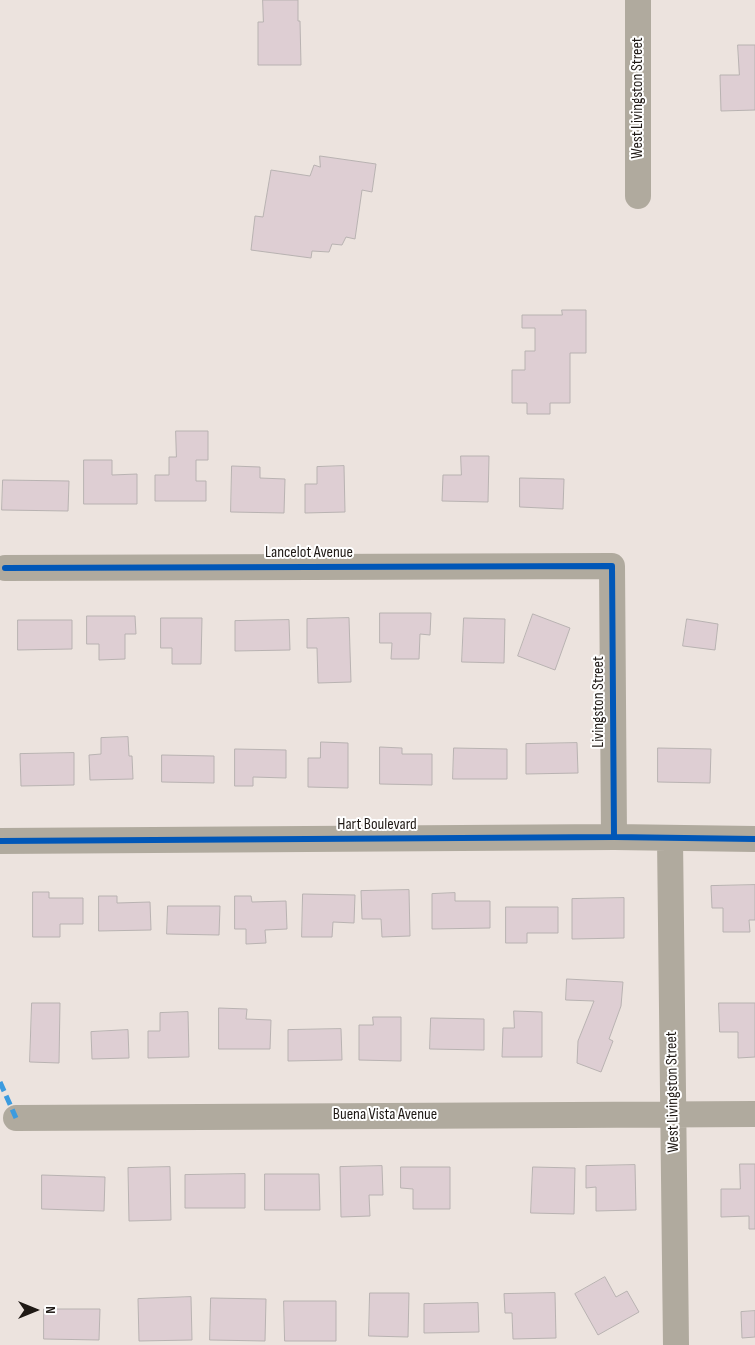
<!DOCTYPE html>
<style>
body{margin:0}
#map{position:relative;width:755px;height:1345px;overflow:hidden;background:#ece3de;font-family:"Sofia Sans Condensed",sans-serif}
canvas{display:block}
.north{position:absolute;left:10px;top:1285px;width:50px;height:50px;-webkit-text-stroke:4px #fff;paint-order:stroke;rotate:90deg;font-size:14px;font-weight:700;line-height:20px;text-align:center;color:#1f1915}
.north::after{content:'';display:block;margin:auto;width:18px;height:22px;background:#1f1915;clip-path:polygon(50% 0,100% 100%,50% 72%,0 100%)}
</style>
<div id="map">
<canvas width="755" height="1345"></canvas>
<div class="north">N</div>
</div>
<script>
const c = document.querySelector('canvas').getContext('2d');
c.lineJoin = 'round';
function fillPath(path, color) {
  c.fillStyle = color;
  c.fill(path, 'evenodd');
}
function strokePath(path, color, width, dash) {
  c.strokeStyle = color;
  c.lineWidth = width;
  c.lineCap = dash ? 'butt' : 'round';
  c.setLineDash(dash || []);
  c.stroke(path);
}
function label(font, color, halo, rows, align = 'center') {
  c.font = font + ' "Sofia Sans Condensed",sans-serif';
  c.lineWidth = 4;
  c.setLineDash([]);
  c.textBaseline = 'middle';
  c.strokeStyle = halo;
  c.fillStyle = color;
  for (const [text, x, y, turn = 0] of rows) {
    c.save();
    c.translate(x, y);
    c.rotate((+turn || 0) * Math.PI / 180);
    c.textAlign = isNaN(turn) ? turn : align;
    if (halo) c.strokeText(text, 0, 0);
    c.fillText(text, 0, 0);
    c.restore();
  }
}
const building = new Path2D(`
 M263 0H298V21H300L301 65H258V22H263Z
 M738 45H755V110L721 111 720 75H739Z
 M320 156 376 164 372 192 362 190 355 239 346 237 342 245 332 244 329 252 312 251 311 258 251 250 255 216 263 217 271 170 310 176 314 165 320 167Z
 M562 310H586V353H570V403H550V414H527V403H512V370H525V351H535V328H522V315H562Z
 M176 431H208V460H196V481H206V501H155V475H169V457H176Z
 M461 456H489L488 502 442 501 443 475H461Z
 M84 460H112V475L137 474V504H84Z
 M232 466 260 467V478L285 479 284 513 231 512Z
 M344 466 345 512 305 513V484H317V467Z
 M520 478 564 479 563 509 520 507Z
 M3 480 69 481 68 511 2 510Z
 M380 613H431L430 635 420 634 419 659H391L392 643H380Z
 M533 614 570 628 555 670 518 656Z
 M87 616H135L136 634H125V659L99 660V644H87Z
 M161 618H202L201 664H172V648H161Z
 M349 618 351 682 318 683 317 648H307V619Z
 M464 618 505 619 504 663 462 662Z
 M687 619 718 624 715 650 683 646Z
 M18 620H72V649L18 650Z
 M289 620 290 650 235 651V621Z
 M128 737 129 756H132L133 779 90 780 89 755 101 754V738Z
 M321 742 348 743V788L308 787V758H320Z
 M577 743 578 773 526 774V744Z
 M380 747 402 748V754H432V785L380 784Z
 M454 748 507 749V779H453Z
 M658 748 711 749 710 783 658 782Z
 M235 749 286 750V778L253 777V786H235Z
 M74 753V785L21 786 20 754Z
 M162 755 214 756V783L162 782Z
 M755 885V920H749L750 932H723V908H712L711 886Z
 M409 890 410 936 382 937 381 919H362L361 891Z
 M33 892H49V898H83V924H60V937H33Z
 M455 893V901H490V928L432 929V894Z
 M303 894 355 895 354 923 333 922 332 937H302Z
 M99 896H117V903L150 902 151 930 99 931Z
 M235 896H251L252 902 286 901 287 929 265 930 266 943 246 944V929H235Z
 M624 898V938L572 939V899Z
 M168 906H220L219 935 167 934Z
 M506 907H558V933H527V943H506Z
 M567 979 623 982 621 1006 609 1039 613 1041 601 1072 577 1063 578 1041 594 1001 566 1000Z
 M32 1003H60L59 1063 30 1062Z
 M719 1003H755V1057L738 1058V1032H720Z
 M219 1008 247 1009 246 1019 271 1020 270 1049H219Z
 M514 1011 542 1012V1057H502L503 1028H514Z
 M188 1012 189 1057 148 1058V1031H160V1013Z
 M373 1017H401V1061L359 1060V1025H373Z
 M431 1018 484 1019V1050L430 1049Z
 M341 1029 342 1060 288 1061V1030Z
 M128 1030 129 1058 92 1059 91 1032Z
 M740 1164H755V1229H749V1216L721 1217V1189H740Z
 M635 1165 636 1210 596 1211V1187L586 1188V1166Z
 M382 1166 383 1195H369L370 1216 341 1217 340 1167Z
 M170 1167 171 1220 129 1221 128 1168Z
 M401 1167H450V1209H413V1189L401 1188Z
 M533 1167 575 1168 574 1214 531 1213Z
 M245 1174V1208H185V1175Z
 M265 1174H319L320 1210H265Z
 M42 1175 105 1177 104 1211 42 1209Z
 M605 1277 616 1297 627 1291 639 1312 598 1335 575 1294Z
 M370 1293H409L408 1337 369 1336Z
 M555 1293 556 1338 513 1339 512 1313H505L504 1294Z
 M191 1297 192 1340 139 1341 138 1299Z
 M211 1298 266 1299 265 1341 210 1340Z
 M284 1301H336V1341H285Z
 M478 1303 479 1332 424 1333V1304Z
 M44 1309H100L99 1340 44 1339Z
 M755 1311V1337L742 1338 741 1312Z`);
fillPath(building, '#deced3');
strokePath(building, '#b8b2b1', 1);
strokePath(new Path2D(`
 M638 0V196
 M5 568 612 566 614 837
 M670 839 676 1345
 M0 841 614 837 755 839
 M16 1118 755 1114`), '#b0aa9e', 26);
strokePath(new Path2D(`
 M0 1082 16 1118`), '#3c9bdf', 5, [10, 5]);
strokePath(new Path2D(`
 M5 568 612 566 614 837
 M0 841 614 837 755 839`), '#0057b8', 6);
label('16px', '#1f1915', '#fff', [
 ["West Livingston Street",638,98,-90],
 ["Lancelot Avenue",309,553],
 ["Livingston Street",599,702,-90],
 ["Hart Boulevard",377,825],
 ["West Livingston Street",673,1092,-91],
 ["Buena Vista Avenue",385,1115]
]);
</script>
